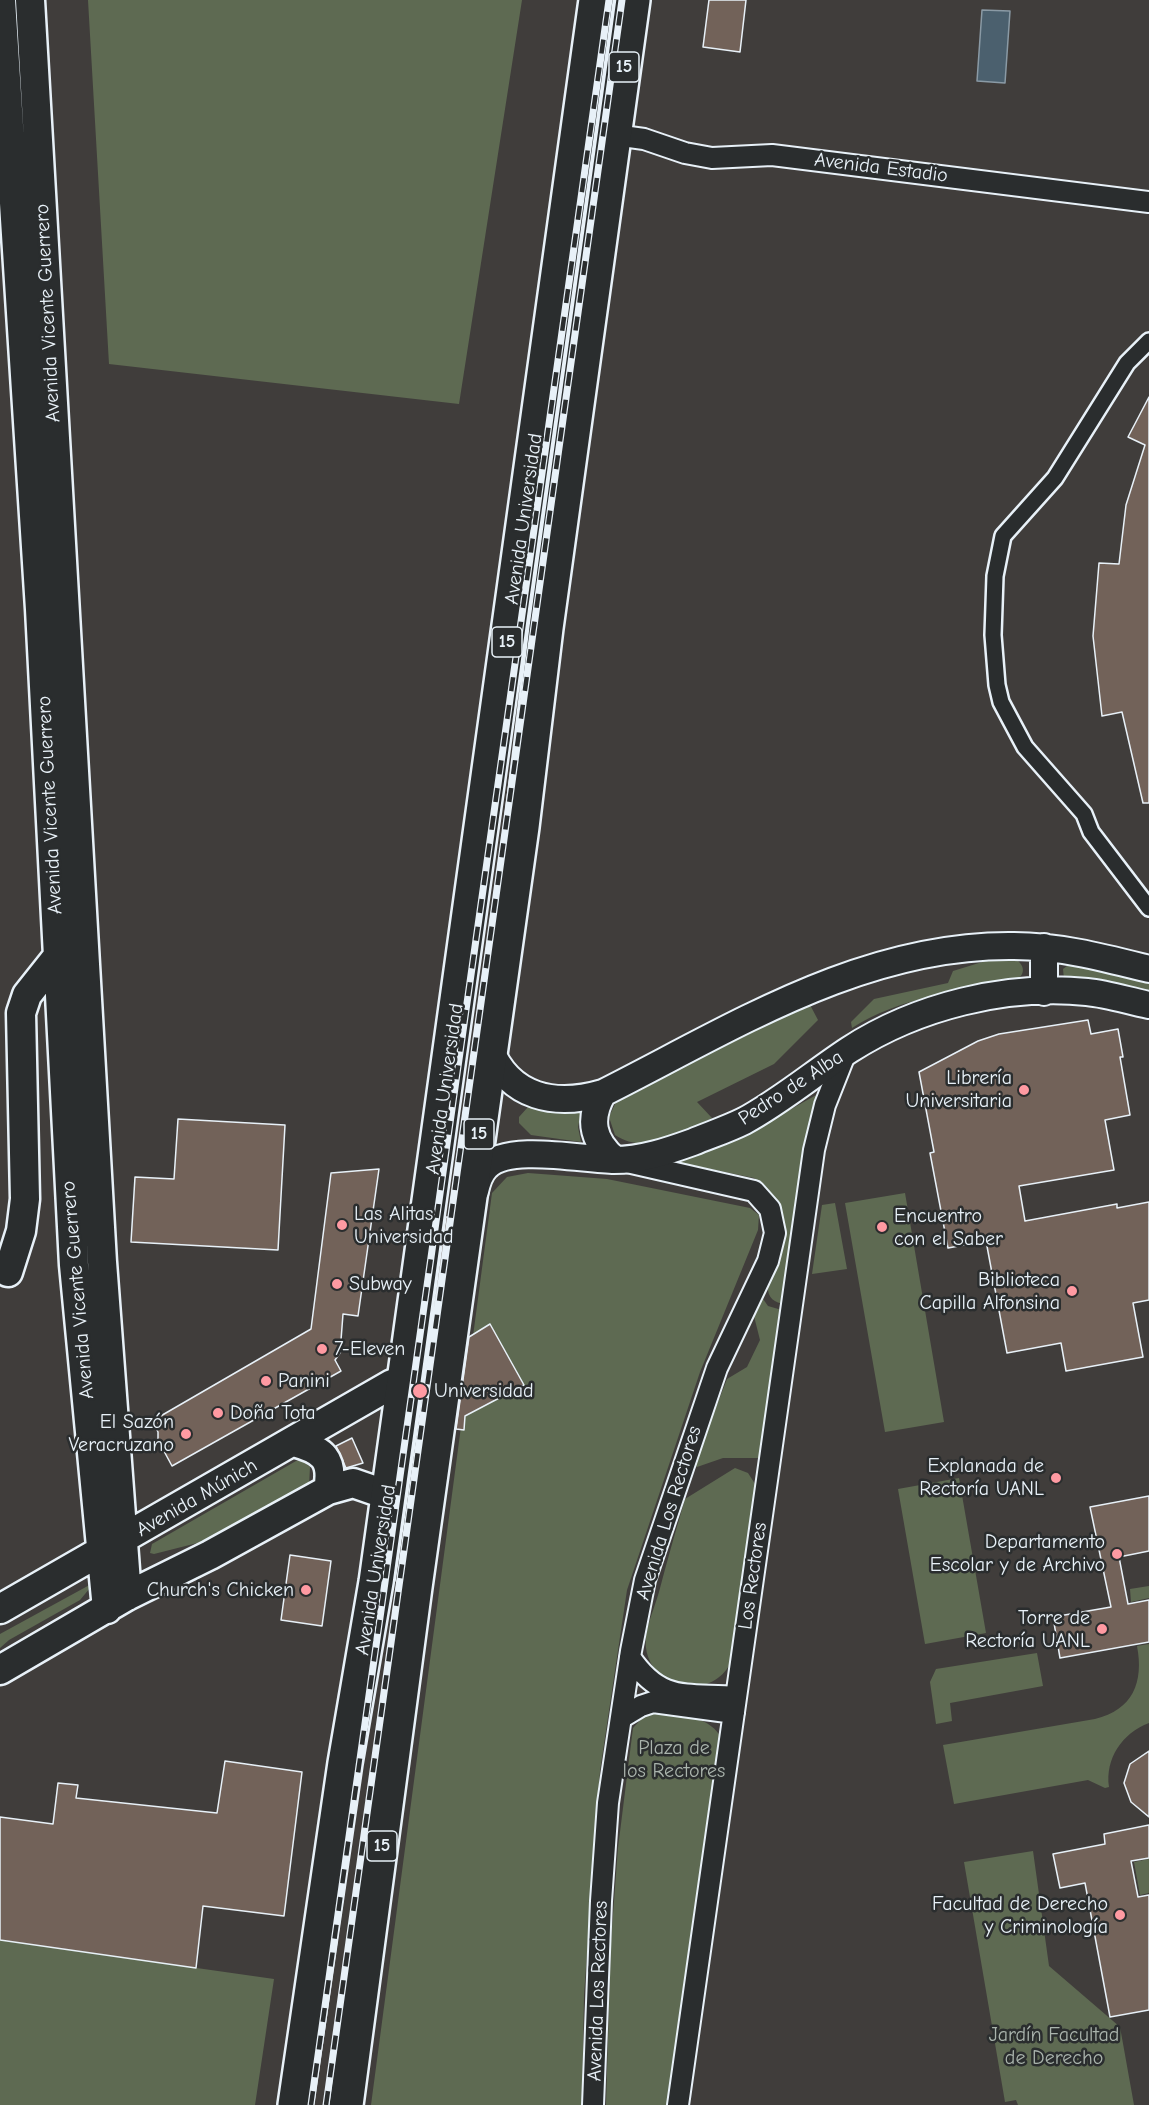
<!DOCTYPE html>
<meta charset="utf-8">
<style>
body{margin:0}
canvas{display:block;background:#403d3b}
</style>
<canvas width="1149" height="2105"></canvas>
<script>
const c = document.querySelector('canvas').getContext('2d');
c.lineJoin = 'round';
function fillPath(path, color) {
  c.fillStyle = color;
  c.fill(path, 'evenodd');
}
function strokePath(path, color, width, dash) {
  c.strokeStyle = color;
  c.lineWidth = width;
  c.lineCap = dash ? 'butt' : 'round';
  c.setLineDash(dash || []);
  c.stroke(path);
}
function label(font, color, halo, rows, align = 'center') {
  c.font = font + ' "Comic Neue",sans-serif';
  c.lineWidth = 5;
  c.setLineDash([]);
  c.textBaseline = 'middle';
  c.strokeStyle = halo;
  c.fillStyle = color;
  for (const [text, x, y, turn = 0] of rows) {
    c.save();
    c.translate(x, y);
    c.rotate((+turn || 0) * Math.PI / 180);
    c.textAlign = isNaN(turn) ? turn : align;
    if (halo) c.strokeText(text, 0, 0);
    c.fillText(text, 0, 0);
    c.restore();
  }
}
fillPath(new Path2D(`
 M88 0H522L459 404 109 364Z
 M1012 957C1023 962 1028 973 1016 980 962 991 899 997 852 1028L851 1022 874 999 948 983 953 971 992 959Z
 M1071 963 1149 979V992L1064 979 1063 969Z
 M809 1003 818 1020 774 1064 697 1102 712 1118C683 1133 646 1156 615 1135L609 1117 615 1104 626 1096 759 1025Z
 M818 1094 820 1096 785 1304C775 1303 767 1298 768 1286 770 1274 778 1262 782 1251 790 1222 778 1194 754 1178L676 1162 734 1141Z
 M528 1107 581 1113 578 1127 581 1142 531 1135 519 1123V1117Z
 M528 1173 607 1179 750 1208 759 1215 758 1230 700 1372 627 1590 600 1771 584 1995 582 2105H371L492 1193 507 1177Z
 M905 1193 944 1422 885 1432 845 1203Z
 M835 1203 847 1269 812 1274 822 1205Z
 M761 1296 768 1306 785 1311 764 1458H723L697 1467 694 1464 727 1379 747 1367 760 1340 753 1312Z
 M301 1460 310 1467 309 1486 213 1539 154 1554 150 1553 152 1544 296 1461Z
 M735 1468 748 1473 757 1487 732 1660C712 1706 640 1688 646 1636 648 1622 655 1606 659 1592 667 1561 676 1530 685 1499Z
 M959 1478 986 1633 925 1644 898 1489Z
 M95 1582 80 1600 9 1640 0 1648V1634Z
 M1149 1586V1598L1131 1602 1130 1589Z
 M1149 1644V1723C1122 1733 1105 1759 1109 1787L1105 1788 1088 1780 954 1804 943 1745 1095 1719C1133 1710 1144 1682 1137 1646Z
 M1037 1653 1043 1686 950 1703 952 1721 936 1724 930 1682 936 1669Z
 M662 1710C683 1715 711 1717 722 1739L668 2105H606L611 1941 618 1848 633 1728 644 1716Z
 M1033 1851 1049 1966 1120 2027 1134 2105H1018L1016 2100 1005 2102 964 1862Z
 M1149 1859V1893L1140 1895 1134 1862Z
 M0 1940 274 1979 255 2105H0Z`), '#5e6a52');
const water = new Path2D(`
 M982 10 1010 11 1005 83 977 81Z`);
fillPath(water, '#4b606e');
strokePath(water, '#8a9aa5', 1.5);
const building = new Path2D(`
 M709 0H746L740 52 703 47Z
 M1149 397V803H1143L1122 712 1102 716 1093 636 1099 563 1119 564 1126 505 1145 445 1128 437Z
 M1088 1020 1091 1034 1118 1029 1123 1057H1120L1130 1115 1105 1120 1114 1170 1019 1186 1025 1221 1117 1204V1208L1149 1202V1300L1133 1303 1143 1357 1066 1371 1061 1343 1007 1353 986 1241 948 1248 930 1153 934 1152 919 1072 978 1041 999 1034Z
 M178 1119 285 1125 278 1250 131 1242 135 1177 174 1179Z
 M379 1169 358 1316 343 1314 340 1353 335 1360 341 1371 172 1466 158 1440V1432L152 1421 311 1329 331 1173Z
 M446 1217H448L395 1581Z
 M490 1324 524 1385 465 1416 464 1430 456 1429 469 1337Z
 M352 1438 363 1463 346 1468 336 1446Z
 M1149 1496V1551L1119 1557 1128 1604 1149 1600V1642L1060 1658 1053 1617 1111 1607 1090 1507Z
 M290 1555 331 1561 322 1626 281 1620Z
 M1149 1751V1817L1131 1802 1124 1783 1130 1764Z
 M225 1761 302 1772 284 1916 203 1906 196 1968 0 1940V1817L53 1824 58 1783 78 1785 76 1798 217 1813Z
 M1149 1825V1858L1131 1861 1138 1897 1149 1895V2010L1110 2017 1085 1883 1060 1888 1053 1854 1105 1844 1104 1834Z`);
fillPath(building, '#726259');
strokePath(building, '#e8f1f8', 1.5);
const pedestrian = new Path2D(`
 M1149 341 1127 363 1055 478 1003 536 995 576 993 635 997 685 1001 702 1025 747 1084 814 1091 832 1149 908`);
const minor = new Path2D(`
 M615 135 644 139 685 153 712 158 772 155 1149 202
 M630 1657C661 1703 686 1693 736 1697
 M621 1718 641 1706 653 1702 734 1713
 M593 2105 601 1901 608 1803 631 1651 645 1580 717 1368 768 1261 775 1233 770 1209 754 1191 627 1162
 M678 2105 814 1150 825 1105 846 1052`);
const tertiary = new Path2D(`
 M1044 992V947
 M490 1049C510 1098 555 1107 603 1093 734 1027 863 944 1014 946 1060 946 1105 958 1149 969
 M603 1093C588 1119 592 1140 615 1160
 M475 1191C477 1182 479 1174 486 1167 508 1143 584 1160 614 1160 642 1160 668 1151 693 1142 710 1135 728 1129 744 1121 781 1101 814 1073 849 1050 917 1006 1006 984 1087 992 1108 994 1129 1001 1149 1005`);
const secondary = new Path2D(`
 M1 0 40 609 74 1265 107 1609
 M30 0 102 1262 127 1596
 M8 1272 21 1231 25 1199 21 1013 27 995 58 956
 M294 1442C323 1450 334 1459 328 1490
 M0 1609 392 1384
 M0 1670 127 1596 210 1555 328 1490 353 1483 379 1492`);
const trunk = new Path2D(`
 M295 2105 345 1763 376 1582 596 0
 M346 2105 415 1587 522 827 546 628 633 0`);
strokePath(pedestrian, '#e8f1f8', 20);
strokePath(minor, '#e8f1f8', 24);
strokePath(tertiary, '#e8f1f8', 30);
strokePath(secondary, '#e8f1f8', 33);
strokePath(trunk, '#e8f1f8', 38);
strokePath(pedestrian, '#2a2d2e', 15);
strokePath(minor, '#2a2d2e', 20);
strokePath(tertiary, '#2a2d2e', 26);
strokePath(secondary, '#2a2d2e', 28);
strokePath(trunk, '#2a2d2e', 33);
const rail = new Path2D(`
 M311 2105 609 0
 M326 2105 622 0`);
strokePath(rail, '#e8f1f8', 7);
strokePath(rail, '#2a2d2e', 4.5, [14]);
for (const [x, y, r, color] of [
 [1024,1090,6,"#ff9aa2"],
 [342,1225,6,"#ff9aa2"],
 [882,1227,6,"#ff9aa2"],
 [337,1284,6,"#ff9aa2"],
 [1072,1291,6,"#ff9aa2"],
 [322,1349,6,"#ff9aa2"],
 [266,1381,6,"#ff9aa2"],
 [420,1391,8,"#ff9aa2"],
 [218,1413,6,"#ff9aa2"],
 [186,1434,6,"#ff9aa2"],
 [1056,1478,6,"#ff9aa2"],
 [1117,1554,6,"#ff9aa2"],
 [306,1590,6,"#ff9aa2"],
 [1102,1629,6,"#ff9aa2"],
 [1120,1915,6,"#ff9aa2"]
]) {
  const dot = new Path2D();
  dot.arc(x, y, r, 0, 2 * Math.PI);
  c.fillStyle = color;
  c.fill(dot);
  strokePath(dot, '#2a2d2e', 2);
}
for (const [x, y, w] of [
 [624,67,30],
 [507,642,30],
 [479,1134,30],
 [382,1846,30]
]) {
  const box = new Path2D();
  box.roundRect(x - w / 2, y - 15, w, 30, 4.5);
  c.fillStyle = '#2a2d2e';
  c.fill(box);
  strokePath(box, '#e8f1f8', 1.5);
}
label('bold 18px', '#e8f1f8', null, [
 ["15",624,67],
 ["15",507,642],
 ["15",479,1134],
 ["15",382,1846]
]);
label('20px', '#e8f1f8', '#2a2d2e', [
 ["Avenida Estadio",881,168,7],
 ["Avenida Vicente Guerrero",48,313,-93],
 ["Avenida Universidad",524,519,-82],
 ["Avenida Vicente Guerrero",50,805,-93],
 ["Pedro de Alba",791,1088,-33],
 ["Avenida Universidad",445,1089,-82],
 ["Avenida Vicente Guerrero",78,1290,-95],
 ["Avenida Múnich",197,1498,-30],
 ["Avenida Los Rectores",669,1513,-73],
 ["Avenida Universidad",376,1570,-81],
 ["Los Rectores",753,1576,-82],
 ["Avenida Los Rectores",598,1991,-88]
]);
label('20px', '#e8f1f8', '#2a2d2e', [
 ["Librería",1012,1078],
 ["Universitaria",1012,1101],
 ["Las Alitas",354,1214,"left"],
 ["Universidad",354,1237,"left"],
 ["Encuentro",894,1216,"left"],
 ["con el Saber",894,1239,"left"],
 ["Biblioteca",1060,1280],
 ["Capilla Alfonsina",1060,1303],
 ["Subway",349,1284,"left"],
 ["7-Eleven",334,1349,"left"],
 ["Panini",278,1381,"left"],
 ["Universidad",434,1391,"left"],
 ["Doña Tota",230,1413,"left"],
 ["El Sazón",174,1422],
 ["Veracruzano",174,1445],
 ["Explanada de",1044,1466],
 ["Rectoría UANL",1044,1489],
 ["Departamento",1105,1542],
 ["Escolar y de Archivo",1105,1565],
 ["Church's Chicken",294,1590],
 ["Torre de",1090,1618],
 ["Rectoría UANL",1090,1641],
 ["Facultad de Derecho",1108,1904],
 ["y Criminología",1108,1927]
], 'right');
label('20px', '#aab4ad', '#2a2d2e', [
 ["Plaza de",674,1748],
 ["los Rectores",674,1771],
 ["Jardín Facultad",1054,2035],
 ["de Derecho",1054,2058]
]);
</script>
